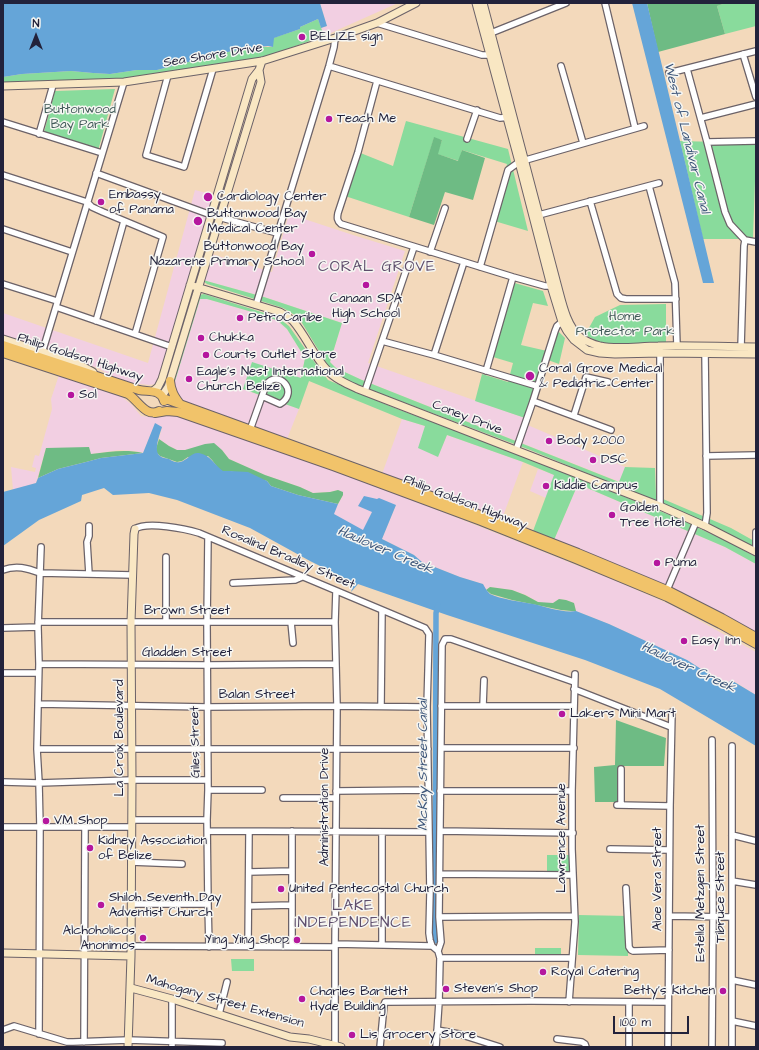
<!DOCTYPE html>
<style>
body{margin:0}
#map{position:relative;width:759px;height:1050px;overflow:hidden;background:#f3d9bb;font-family:"Architects Daughter",sans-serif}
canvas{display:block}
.frame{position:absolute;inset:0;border:4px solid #22223b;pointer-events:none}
.north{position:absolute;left:16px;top:16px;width:40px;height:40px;-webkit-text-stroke:3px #f6f6f2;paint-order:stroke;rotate:0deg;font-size:11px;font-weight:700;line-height:16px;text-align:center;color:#22223b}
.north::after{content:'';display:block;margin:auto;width:14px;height:18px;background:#22223b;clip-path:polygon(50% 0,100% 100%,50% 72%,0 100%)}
.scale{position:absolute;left:613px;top:1016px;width:76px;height:18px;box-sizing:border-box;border:2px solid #22223b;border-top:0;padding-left:5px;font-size:12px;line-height:14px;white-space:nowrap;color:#22223b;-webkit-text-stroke:3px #f6f6f2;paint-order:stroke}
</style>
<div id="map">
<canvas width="759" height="1050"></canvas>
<div class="frame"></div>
<div class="north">N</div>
<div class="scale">100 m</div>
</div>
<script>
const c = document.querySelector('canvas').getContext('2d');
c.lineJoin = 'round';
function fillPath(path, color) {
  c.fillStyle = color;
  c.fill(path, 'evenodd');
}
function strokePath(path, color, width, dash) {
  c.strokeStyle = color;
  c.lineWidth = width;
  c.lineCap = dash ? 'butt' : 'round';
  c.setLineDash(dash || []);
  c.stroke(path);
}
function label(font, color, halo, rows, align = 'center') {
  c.font = font + ' "Architects Daughter",sans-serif';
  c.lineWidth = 3;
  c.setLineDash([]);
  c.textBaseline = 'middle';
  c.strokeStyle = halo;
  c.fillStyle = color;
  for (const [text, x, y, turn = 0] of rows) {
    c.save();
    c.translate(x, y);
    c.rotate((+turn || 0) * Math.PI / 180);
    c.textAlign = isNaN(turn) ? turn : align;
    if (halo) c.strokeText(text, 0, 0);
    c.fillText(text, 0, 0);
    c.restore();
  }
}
fillPath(new Path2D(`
 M320 3H398L324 36 321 28 327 26Z
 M195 190 214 195 159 375 155 384 150 385 129 383 113 377 98 368 3 337V313L148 363Z
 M289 214 353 235 405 251 368 363 525 418 523 423 625 467 620 482 362 380 336 368 330 362 342 323 264 297 203 280 211 254 272 272Z
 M200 299H207L266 316 278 321 287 329 305 358 301 378 243 389 299 409 287 439 181 401 172 391Z
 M59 375 121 396 132 405 141 416 150 417 164 414 172 415 221 430 307 461 422 504 516 541 623 584 671 605 756 652V695L732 680 726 685 687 660 609 624 576 611 574 603 566 600 559 599 553 603H544L538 602 526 595 512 590 490 587 486 590 483 584 460 577 422 562 414 555 382 539 396 505 372 512 364 531 333 514 338 504 343 495 338 490 330 492 313 493 300 487 265 475 229 459 222 450 194 448 185 450H177L169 446 159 439 162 427 155 424 143 453 134 451 120 450 91 454 46 448 36 483 13 490 11 467 35 472 36 468 32 467 35 455 39 456 52 409 51 399Z
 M402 419 425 426 438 456 447 435 523 462 502 519 382 474Z
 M538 469 555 475 546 498 530 491Z
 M578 484 725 547 756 564V634L554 540Z`), '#f2cfe2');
fillPath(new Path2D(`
 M726 3H756V26L725 34 717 6Z
 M318 19 324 36 273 54 254 59 120 79 3 83V77L22 74 71 71 93 73 110 74 137 70H157L232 51 259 47H273V38L300 29V27Z
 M115 89 98 151 44 132 55 91Z
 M406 121 508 149 528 231 491 220 507 164 462 150 459 161 437 154 442 140 434 138 409 217 345 196 358 152 393 166Z
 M680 141 756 143V181H755L753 239H703Z
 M203 280 264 297 342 323 330 362 336 368 362 380 619 482 625 467 655 468 656 496 731 528 756 542V549L623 488 530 450 350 382 334 373 325 361 299 318 290 312 283 308 207 284 203 281Z
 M511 282 543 291 548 306 533 303 521 345 547 351 555 325 558 331 565 338 559 364 545 359 525 418 475 401 482 374 508 382 513 363 493 357Z
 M204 294 271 315 280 319 289 326 318 367 328 380 392 407 528 458 620 495 682 520 734 545 756 557V564L725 547 578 484 554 540 533 531 554 475 523 462 447 435 438 457 418 448 425 426 402 419 309 381 299 409 243 389 252 362 301 378 305 358 287 329 278 321 266 316 207 299H200L172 391V384L199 295Z
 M666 304V342L636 344 601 343 585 335 595 317 620 305Z
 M547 855H570V872H547Z
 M579 915 628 916V956L578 955Z
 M535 948H561V957H535Z
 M231 959H254V971H232Z`), '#89db9c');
fillPath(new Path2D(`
 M647 3H726L717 6 725 34 658 52Z
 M434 137 442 140 438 154 458 161 462 150 485 158 473 200 445 192 434 225 409 217Z
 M159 439 169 446 177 450H185L205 444 214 443 222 450 229 459 265 475 300 487 313 493 330 492 338 490 343 492V495L338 504 298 495 271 486 267 481 230 471 223 472 218 468 212 460 208 456 188 457 182 461 177 462 160 456 157 453 156 449Z
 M89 447 91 454C109 452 125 449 143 453L101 458 86 462 58 469 38 478 46 448Z
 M490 587 512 590 525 595 538 602 553 603 559 599 566 600 574 603 576 611H571L561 610 512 600 491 594 486 590Z
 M616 720 666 738 664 766H619L617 802H595L594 767 615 765Z`), '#6ebb84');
fillPath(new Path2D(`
 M3 3H320L327 26 321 28 318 19 300 27V29L274 38 273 47 268 46 259 47 232 51 157 70H137L110 74 93 73 71 71 22 74 3 77Z
 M632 3H647L714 283H703Z
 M155 423 162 427C160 434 153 451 160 456 162 458 166 458 169 459 172 461 176 463 180 462 188 460 191 452 199 453 211 455 215 466 223 471H230L248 472 267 481 271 486 298 495 338 504 334 514 363 530 372 512 358 506 364 496 377 499 379 498 396 505 382 539 414 555 422 562 460 577 483 584C485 588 487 591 490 594 500 599 522 602 533 604 547 607 562 613 576 611L609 624 687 660 726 685 731 680 756 695V746L660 689 585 660 447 615 358 584 351 592 354 583 310 561 250 528 177 500 149 493 113 495 104 488 82 495 81 501 39 520 3 546V492L36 483 38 478 58 469 86 462 101 458 143 453Z`), '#65a5d8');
strokePath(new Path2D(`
 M435 941 436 613 438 605`), '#65a5d8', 5.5);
const street = new Path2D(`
 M605 3 635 128
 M377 23 482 55H490
 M491 33 566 3
 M743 54 756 97
 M329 66 500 118 511 117
 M561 66 583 143
 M687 69 707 142 725 212 730 224 745 240 744 246 741 347
 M669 73 756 51
 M168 75 146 155 184 167 213 69
 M377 81 358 152 338 213C337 218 337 221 341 224L513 277 545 286H548L555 285
 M701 118 756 104
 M3 122 102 153
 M39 134 53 85
 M467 139 477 110
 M707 142 756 141
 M96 173 211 215 277 233
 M3 175 87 202 92 207 103 212 163 237 135 334
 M649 186 675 283 677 346
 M590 201 617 294 621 298 626 299H676
 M535 216 659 183
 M3 229 72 252
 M745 240 756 242
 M430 252 445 208
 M480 267 508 170 519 162 644 126
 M3 284 57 301
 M256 305 329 66 334 47 335 38
 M56 307 172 347
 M96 321 124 221
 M382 341 434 355 537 386
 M660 350V506
 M42 353 124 82
 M705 353 707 513 705 526
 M434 355 464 262
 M486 371 513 277
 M365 391 414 247
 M533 401 611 430
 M574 415 586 377 608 382
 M250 430 266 385C278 368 300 392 280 404L262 396
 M516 450 533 401 555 331 557 326 564 320
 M706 456 756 455
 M89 526V536L87 542 89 574
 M135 529C147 521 186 529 199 533L425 628 429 634 427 707 430 892 429 933 430 940 432 946 438 951
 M208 537 207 623 208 790 207 820 208 904 209 947
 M756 552V532
 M3 570C16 565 27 568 40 573L133 575
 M233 583 295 580 302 577
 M667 590 696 522
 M38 622H335
 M166 622V557
 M291 622 293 643
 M3 628 38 627
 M39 664 207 665 335 664
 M3 673H38
 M574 689 671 727
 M38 704 207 707 337 706 427 707
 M381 706 382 610
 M441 706H574
 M483 706 484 680
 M732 746V1047
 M441 748H574
 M37 749H428
 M3 782 39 783 132 780H208
 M208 790H262
 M336 791 428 790
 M440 791H572
 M283 798H336
 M617 805 670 806
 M621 805V769
 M132 820H207
 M3 827H132
 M208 831 428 832
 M440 831 573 833
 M732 835 756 841
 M610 849 669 850
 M131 862 182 864
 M249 872 292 871
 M440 874 573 875
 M732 881 756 885
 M626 888 629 947 631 950 633 951 669 950
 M131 904H208
 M249 906 292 905
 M669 916 732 917
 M439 917 574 916
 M335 944 432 946
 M382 945V832
 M131 946 335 947
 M248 946 249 832
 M292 946V831
 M440 958H572
 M732 980 756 985
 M172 999V1047
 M569 1002 575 922 572 849V791L575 674
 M629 1002V1047
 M219 1014 227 982
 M732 1021 756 1026
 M3 1030 14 1026 67 1042H73L128 1040 222 1043
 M437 1030 459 1034 500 1047
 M39 1034 40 827 39 783 37 749 39 664 38 627 41 547
 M557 1039 582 1042 585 1044 586 1047
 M84 1042 85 827
 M335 1047V947L337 706 335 622 336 591
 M380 1047 384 1005 385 1002H387L531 1001 668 1002
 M436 1047 439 1002 440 958 438 951 441 942 439 917 442 645 445 639H451L574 682
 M668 1047 670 806 672 712
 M712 1047 713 917 712 740`);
const secondary = new Path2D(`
 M476 3 519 162 551 286 562 322 567 331 574 340 587 350 600 353 615 354 660 353 756 354
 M483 3 557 284C562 302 566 325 580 337 587 342 592 344 600 346 618 350 639 346 658 346 690 345 723 347 756 347
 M3 86 124 82 262 61 335 38 377 23 416 3
 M190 285 280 312C285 315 289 318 293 321 306 336 313 355 327 370 335 379 347 384 358 389L660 506 705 526 756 552
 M3 339 75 362 93 372
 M153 391 158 387 162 379 252 79 259 70 262 61
 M162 396 168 387 170 381 261 82 259 70
 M3 953 131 956
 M131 988 172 999 290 1037 309 1039 341 1047
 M128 1047 131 956 132 780 131 622 134 534 135 529`);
const primary = new Path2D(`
 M3 345 139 390C149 392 161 389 164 401
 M3 353 128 394C138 400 146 418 159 411
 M170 381C171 391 174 396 180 404
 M163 398 400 484 483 516 578 553 667 590 722 618 756 637
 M155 413 167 411 178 412 333 466 481 521 576 559 667 597 720 624 756 644`);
strokePath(street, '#6b6268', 8);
strokePath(secondary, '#6b6268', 9);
strokePath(primary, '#6b6268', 10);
strokePath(street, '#fff', 5.5);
strokePath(secondary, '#f9e7c3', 7);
strokePath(primary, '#f1c36a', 8);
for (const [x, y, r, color] of [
 [302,37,4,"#b5179e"],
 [329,119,4,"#b5179e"],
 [208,197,5,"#b5179e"],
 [101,202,4,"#b5179e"],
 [198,221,5,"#b5179e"],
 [312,254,4,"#b5179e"],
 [366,285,4,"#b5179e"],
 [240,318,4,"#b5179e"],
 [201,338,4,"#b5179e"],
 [206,355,4,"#b5179e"],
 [530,376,5,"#b5179e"],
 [189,379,4,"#b5179e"],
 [71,395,4,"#b5179e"],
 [549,441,4,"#b5179e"],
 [593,460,4,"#b5179e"],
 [546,486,4,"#b5179e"],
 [612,515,4,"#b5179e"],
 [657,563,4,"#b5179e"],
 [684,641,4,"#b5179e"],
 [562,714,4,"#b5179e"],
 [46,821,4,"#b5179e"],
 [90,848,4,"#b5179e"],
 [281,889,4,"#b5179e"],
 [101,905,4,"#b5179e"],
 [143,938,4,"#b5179e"],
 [297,940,4,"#b5179e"],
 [543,972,4,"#b5179e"],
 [446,989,4,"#b5179e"],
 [723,991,4,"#b5179e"],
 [302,999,4,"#b5179e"],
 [352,1035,4,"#b5179e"]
]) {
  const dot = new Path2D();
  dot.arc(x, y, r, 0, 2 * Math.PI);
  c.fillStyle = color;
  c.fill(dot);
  strokePath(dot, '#f6f6f2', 1.5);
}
label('13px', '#22223b', '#f6f6f2', [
 ["BELIZE sign",310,37],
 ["Teach Me",337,119],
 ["Embassy",109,195],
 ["of Panama",109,210],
 ["Cardiology Center",217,197],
 ["Buttonwood Bay",207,214],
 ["Medical Center",207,229],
 ["Buttonwood Bay",304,247,"right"],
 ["Nazarene Primary School",304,262,"right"],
 ["Canaan SDA",366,299,"center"],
 ["High School",366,314,"center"],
 ["PetroCaribe",248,318],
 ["Chukka",209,338],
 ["Courts Outlet Store",214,355],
 ["Coral Grove Medical",539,369],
 ["& Pediatric Center",539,384],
 ["Eagle's Nest International",197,372],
 ["Church Belize",197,387],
 ["Sol",79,395],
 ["Body 2000",557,441],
 ["DSC",601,460],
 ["Kiddie Campus",554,486],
 ["Golden",620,508],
 ["Tree Hotel",620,523],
 ["Puma",665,563],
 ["Easy Inn",692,641],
 ["Lakers Mini Mart",570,714],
 ["VM Shop",54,821],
 ["Kidney Association",98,841],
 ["of Belize",98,856],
 ["United Pentecostal Church",289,889],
 ["Shiloh Seventh Day",109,898],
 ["Adventist Church",109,913],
 ["Alchoholicos",135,931,"right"],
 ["Anonimos",135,946,"right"],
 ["Ying Ying Shop",289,940,"right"],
 ["Royal Catering",551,972],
 ["Steven's Shop",454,989],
 ["Betty's Kitchen",715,991,"right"],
 ["Charles Bartlett",310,992],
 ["Hyde Building",310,1007],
 ["Lis Grocery Store",360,1035]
], 'left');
label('13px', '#22223b', '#f6f6f2', [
 ["Sea Shore Drive",213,56,-9],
 ["Philip Goldson Highway",80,358,18],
 ["Coney Drive",467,418,21],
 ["Philip Goldson Highway",465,503,21],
 ["Rosalind Bradley Street",288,558,23],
 ["Brown Street",187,611],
 ["Gladden Street",187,653],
 ["Balan Street",257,695],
 ["La Croix Boulevard",120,738,-90],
 ["Giles Street",196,742,-91],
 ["Administration Drive",325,807,-90],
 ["Lawrence Avenue",562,838,-90],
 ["Aloe Vera Street",658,879,-90],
 ["Estella Metzgen Street",701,893,-90],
 ["Tibruce Street",721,897,-90],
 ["Mahogany Street Extension",225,1002,16]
]);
label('13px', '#415a58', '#f6f6f2', [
 ["Buttonwood",80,110],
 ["Bay Park",80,125],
 ["Home",625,317],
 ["Protector Park",625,332]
]);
label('italic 14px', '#3d567a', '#f6f6f2', [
 ["West of Landivar Canal",686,138,76],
 ["Haulover Creek",385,551,23],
 ["Haulover Creek",688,668,25],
 ["McKay Street Canal",424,765,-90]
]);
c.letterSpacing = '1px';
label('15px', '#5e4d6c', '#f6f6f2', [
 ["CORAL GROVE",377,268],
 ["LAKE",353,907],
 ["INDEPENDENCE",353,924]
]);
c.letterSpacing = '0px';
</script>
